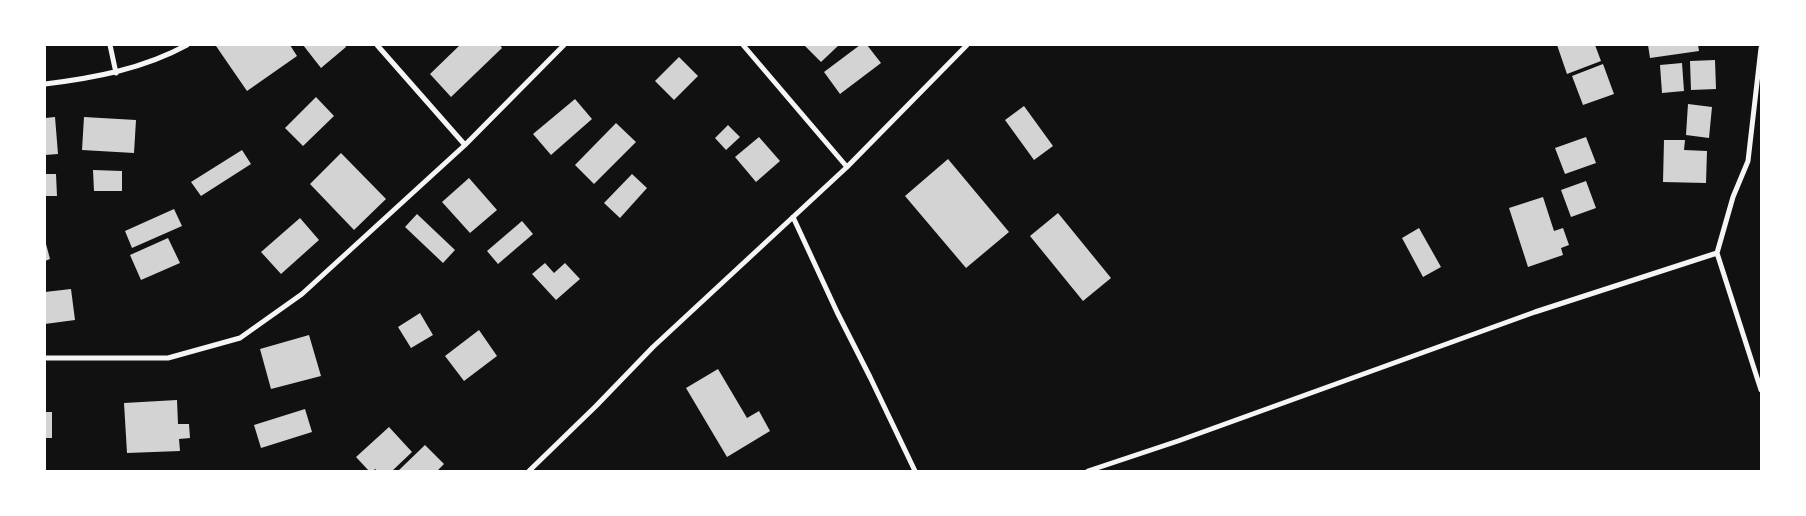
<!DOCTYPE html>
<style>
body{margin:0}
#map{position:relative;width:1806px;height:516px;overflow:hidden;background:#111;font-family:"Roboto Condensed",sans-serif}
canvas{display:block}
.frame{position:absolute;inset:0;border:46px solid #fff;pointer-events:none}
</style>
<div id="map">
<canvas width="1806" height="516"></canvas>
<div class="frame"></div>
</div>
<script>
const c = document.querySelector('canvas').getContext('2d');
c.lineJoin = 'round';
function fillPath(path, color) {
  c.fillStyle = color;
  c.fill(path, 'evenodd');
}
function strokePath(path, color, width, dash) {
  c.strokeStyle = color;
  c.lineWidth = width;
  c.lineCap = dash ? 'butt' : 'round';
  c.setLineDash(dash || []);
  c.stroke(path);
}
fillPath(new Path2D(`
 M218 45H290L297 56 247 91 216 46Z
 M303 45H345L346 47 321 68Z
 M460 45H500L502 48 451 97 430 74Z
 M804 45H839L821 62Z
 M860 45H867L881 63 840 94 824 72Z
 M1557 45H1595L1601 61 1567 74Z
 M1648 45H1698L1699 51 1650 58Z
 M679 57 698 76 674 100 655 81Z
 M1715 60 1716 89 1691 90 1690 61Z
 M1682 63 1684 91 1662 93 1660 65Z
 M1603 64 1614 94 1583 105 1572 76Z
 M316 97 334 116 303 146 285 128Z
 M575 99 592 119 551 155 533 134Z
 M1688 104 1712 107 1709 138 1686 135Z
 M1024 106 1053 146 1034 160 1005 120Z
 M55 117 58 154 45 155V118Z
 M84 117 136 120 134 153 82 150Z
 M616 123 636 142 594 184 575 165Z
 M728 125 740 137 726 150 715 138Z
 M759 137 780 161 756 182 735 157Z
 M1586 137 1596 163 1565 174 1555 148Z
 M1664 140H1685L1684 150 1707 151 1706 183 1663 182Z
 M242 150 251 164 201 196 191 182Z
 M341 153 386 199 354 230 310 184Z
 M948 159 1009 232 966 268 905 196Z
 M93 170 122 171V191H94Z
 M45 174H56L57 196H45Z
 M632 174 647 188 620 218 604 203Z
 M469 178 497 210 470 233 442 202Z
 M1586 181 1596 208 1571 217 1561 190Z
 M1543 197 1554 231 1563 228 1569 245 1561 248 1563 255 1528 267 1509 208Z
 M174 209 182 226 132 248 125 231Z
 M1058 213 1111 278 1083 301 1030 236Z
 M417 214 455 250 443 263 405 227Z
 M300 218 319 240 281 274 261 252Z
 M522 221 533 234 498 264 487 251Z
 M1419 228 1441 267 1423 277 1402 238Z
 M168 238 180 263 141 280 130 255Z
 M45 240 50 259 45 261Z
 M545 263 554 273 565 263 580 279 556 300 532 274Z
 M71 289 75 320 45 324V292Z
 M420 313 433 335 411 348 398 327Z
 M479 330 497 356 464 381 445 356Z
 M309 335 321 376 271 389 260 349Z
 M718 369 747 418 759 411 770 431 727 457 686 388Z
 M177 400 178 424H189L190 438 179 439 180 451 127 453 124 403Z
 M305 409 312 432 261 448 254 425Z
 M45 412H52V438H45Z
 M389 427 412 452 392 471H378L375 469 373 471H369L356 457Z
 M425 445 444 464 437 471H398Z`), '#d3d3d3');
strokePath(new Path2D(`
 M110 45 116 73
 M377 45 465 145
 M743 45 847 167
 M1761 48 1748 161 1733 197 1717 253 1761 390
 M45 84C94 78 143 69 187 45
 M793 217 837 312 870 377 915 471
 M45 358H168L240 338 302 294 465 145 564 45
 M529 471 596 406 653 347 847 167 967 45
 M1088 471 1178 441 1535 312 1717 253`), '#f5f5f5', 5);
</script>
